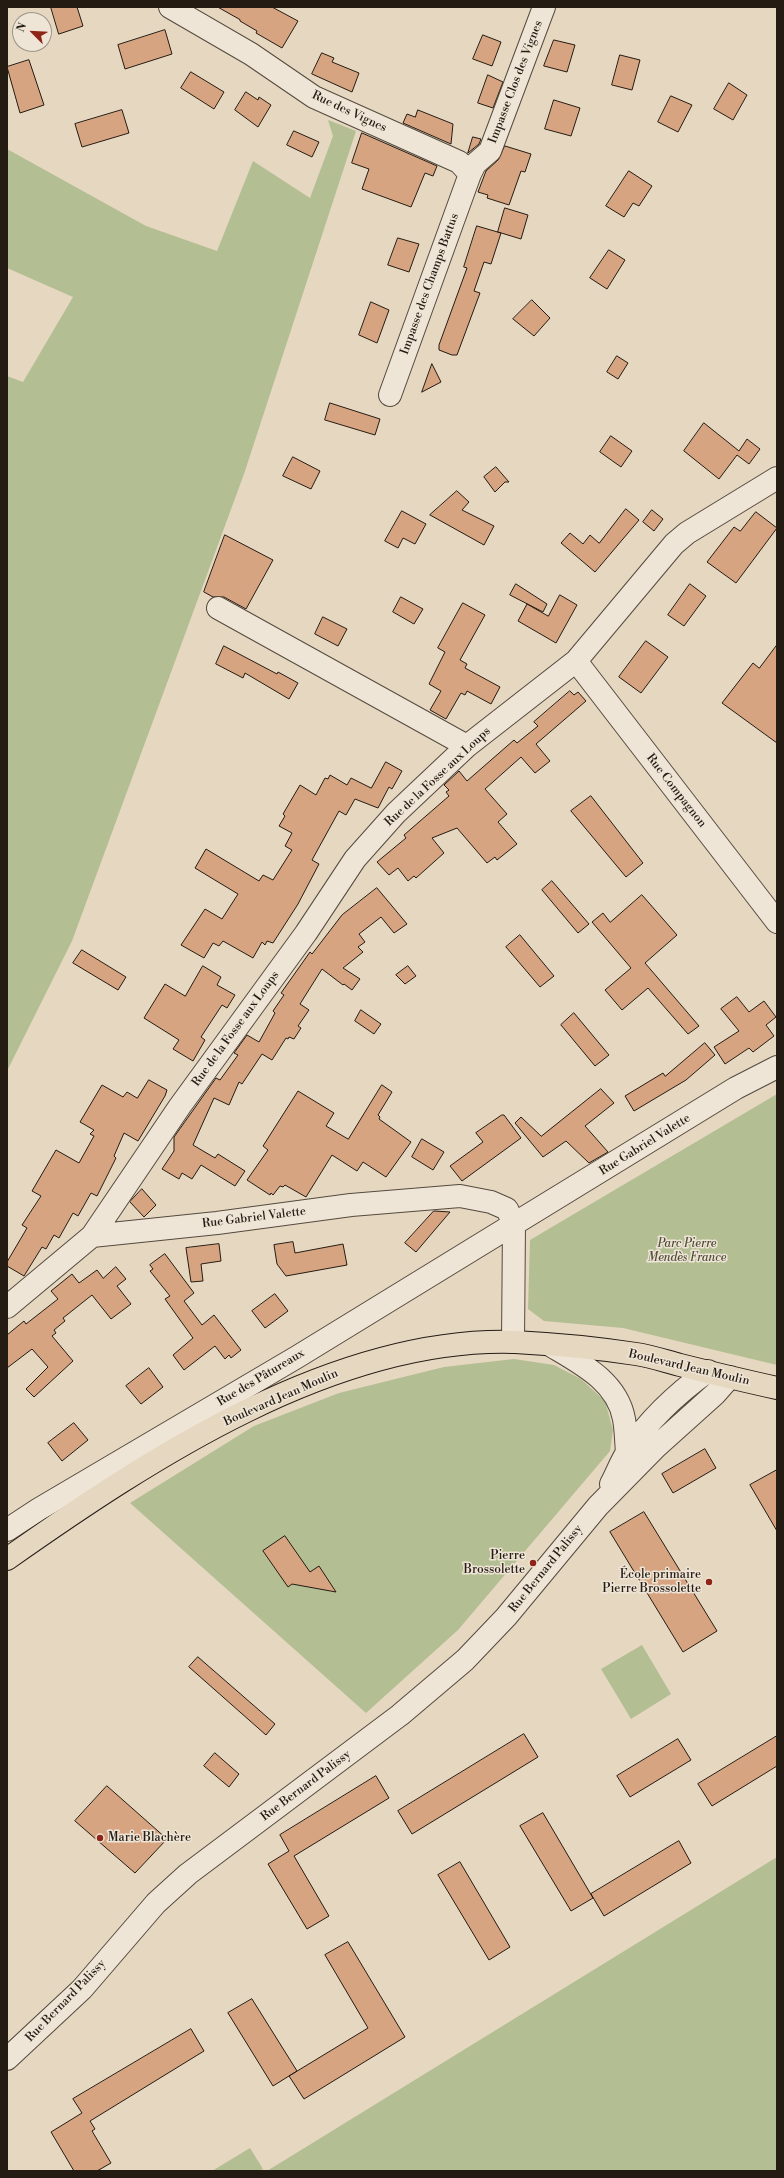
<!DOCTYPE html>
<meta charset="utf-8">
<style>
body{margin:0}
#map{position:relative;width:784px;height:2178px;overflow:hidden;background:#e6d7c0;font-family:"Libre Bodoni",serif}
canvas{display:block}
.frame{position:absolute;inset:0;border:8px solid #241b13;pointer-events:none}
.north{position:absolute;left:12px;top:12px;width:40px;height:40px;box-sizing:border-box;background:#efe5d6;border:1px solid #9e9488;border-radius:50%;rotate:294deg;font-size:11px;font-weight:700;line-height:16px;text-align:center;color:#241b13}
.north::after{content:'';display:block;margin:auto;width:14px;height:18px;background:#8f2418;clip-path:polygon(50% 0,100% 100%,50% 72%,0 100%)}
</style>
<div id="map">
<canvas width="784" height="2178"></canvas>
<div class="frame"></div>
<div class="north">N</div>
</div>
<script>
const c = document.querySelector('canvas').getContext('2d');
c.lineJoin = 'round';
function fillPath(path, color) {
  c.fillStyle = color;
  c.fill(path, 'evenodd');
}
function strokePath(path, color, width, dash) {
  c.strokeStyle = color;
  c.lineWidth = width;
  c.lineCap = dash ? 'butt' : 'round';
  c.setLineDash(dash || []);
  c.stroke(path);
}
function label(font, color, halo, rows, align = 'center') {
  c.font = font + ' "Libre Bodoni",serif';
  c.lineWidth = 3;
  c.setLineDash([]);
  c.textBaseline = 'middle';
  c.strokeStyle = halo;
  c.fillStyle = color;
  for (const [text, x, y, turn = 0] of rows) {
    c.save();
    c.translate(x, y);
    c.rotate((+turn || 0) * Math.PI / 180);
    c.textAlign = isNaN(turn) ? turn : align;
    if (halo) c.strokeText(text, 0, 0);
    c.fillText(text, 0, 0);
    c.restore();
  }
}
fillPath(new Path2D(`
 M328 120 356 131 244 474 72 941 7 1071V376L23 382 73 297 7 268V149L146 226 217 251 253 161 310 198 333 136Z
 M777 1094V1365L623 1328 544 1321 528 1309 530 1240Z
 M514 1359 554 1365 581 1379 605 1401 613 1430 610 1451 458 1630 366 1713 130 1503 254 1426 339 1393 444 1367Z
 M642 1645 671 1694 631 1719 601 1669Z
 M777 1857V2171H267Z
 M250 2148 263 2169 259 2171H212Z`), '#b3be93');
const building = new Path2D(`
 M51 7H77L83 26 59 34Z
 M218 7H272L298 21 282 48 256 33 257 31 240 21V20Z
 M165 30 172 54 125 69 118 45Z
 M483 35 501 42 492 66 473 59Z
 M554 40 575 45 567 72 544 66Z
 M322 53 334 58 332 62 359 73 352 92 312 74Z
 M620 55 640 60 632 90 612 85Z
 M29 60 44 105 20 113 7 67Z
 M191 72 224 92 214 109 181 88Z
 M488 75 503 82 493 108 478 103Z
 M729 83 747 95 733 120 714 109Z
 M246 92 258 100 259 97 271 105 258 127 235 110Z
 M671 96 692 105 678 132 658 122Z
 M554 100 580 108 571 136 545 129Z
 M122 110 129 133 82 147 75 124Z
 M418 110 453 124 451 144 403 123 407 114 415 117Z
 M294 131 319 142 312 157 287 145Z
 M362 133 437 166 433 176 425 173 411 207 362 189 369 169 352 163Z
 M473 137 481 139 479 144 468 153Z
 M505 146 531 154 525 172 521 171 509 205 487 198 488 195 478 192 486 171 498 160Z
 M629 171 652 186 639 206 633 203 624 217 606 206Z
 M505 208 528 215 521 239 498 232Z
 M477 226 501 233 491 264 484 262 474 291 480 293 457 355H452L439 350V345L467 268 464 267Z
 M398 238 419 244 409 272 388 265Z
 M609 250 625 260 607 289 590 278Z
 M532 300 550 318 534 336 513 319Z
 M371 302 389 310 377 343 359 335Z
 M617 356 628 363 618 379 607 372Z
 M432 364 441 382 422 392Z
 M330 403 380 419 375 435 325 420Z
 M704 423 739 451 747 439 760 449 749 464 737 455 719 479 684 451Z
 M611 436 632 451 621 467 600 452Z
 M293 457 320 471 311 489 283 476Z
 M496 467 509 482H505L495 492 484 477Z
 M457 491 469 502 462 510 494 526 484 545 430 515Z
 M626 509 639 520 595 572 561 543 570 533 583 544 590 535 599 543Z
 M652 510 663 519 654 531 643 522Z
 M402 511 426 524 415 544 403 538 398 548 385 541Z
 M756 512 777 528 736 583 707 562 734 527 740 531Z
 M225 535 273 560 246 609 224 597H213L204 592Z
 M516 584 547 604 543 612 510 595Z
 M690 584 706 596 684 626 668 615Z
 M560 595 577 605 556 643 518 621 527 604 548 616Z
 M401 597 423 609 414 624 393 612Z
 M463 603 485 615 460 660 467 664 465 668 500 687 491 704 467 691 465 695 461 693 446 719 430 710 441 691 429 684 445 652 438 648Z
 M323 617 347 629 338 646 315 634Z
 M646 641 668 657 641 693 619 677Z
 M777 645V743L722 703 753 663 759 668Z
 M224 646 277 674 278 672 298 683 289 699 245 673 243 678 216 664Z
 M570 691 574 695 578 692 586 701 536 744 550 761 535 773 521 757 485 789 507 814 498 822 517 844 497 860 495 857 487 863 457 828 432 838 444 853 416 878 414 876 408 881 398 868 389 875 377 862 406 838 404 835 449 796 446 792 449 790 444 785 459 771 467 781 514 740 517 743 538 726 534 722Z
 M386 762 402 771 392 789 389 787 378 808 355 799 346 815 339 811 312 860 319 864 298 904 273 943 267 941 265 945 262 942 253 958 223 941 219 946 213 943 204 958 181 945 205 909 222 919 238 894 195 868 206 849 259 881 263 875 273 880 292 850 285 846 292 833 279 826 285 816 283 814 300 785 316 795 325 778 328 779 330 775 347 785 351 778 371 788Z
 M591 796 643 863 626 877 571 811Z
 M552 881 589 924 578 933 542 890Z
 M377 888 407 924 394 933 381 917 359 934 365 942 358 947 363 952 343 968 360 979 352 990 344 984 343 985 322 969 300 1004 309 1010 298 1026 301 1028 294 1039 289 1037 288 1039 286 1038 272 1060 262 1054 242 1084 239 1082 229 1105 214 1098 193 1145 215 1158 218 1154 245 1171 235 1186 201 1165 192 1179 182 1173 179 1179 162 1169 174 1151V1137L216 1078 220 1080 238 1055 234 1053 247 1035 259 1042 275 1013 273 1011 284 995 281 993 310 952 312 954 342 915Z
 M642 895 677 935 645 963 699 1026 688 1034 648 988 622 1010 605 990 631 968 592 922 603 913 610 922Z
 M520 935 554 976 540 987 506 947Z
 M82 950 126 977 118 990 73 963Z
 M203 966 221 977 217 985 235 995 227 1008 222 1005 201 1037 205 1040 193 1061 173 1049 179 1040 144 1018 165 984 185 996Z
 M408 966 416 976 405 984 396 975Z
 M737 997 749 1012 764 1001 776 1017 766 1025 774 1036 753 1052 749 1048 725 1064 714 1047 739 1031 721 1009Z
 M361 1010 381 1024 374 1034 355 1021Z
 M574 1013 609 1055 595 1066 561 1025Z
 M705 1043 715 1055 686 1080 634 1111 625 1096 663 1073 665 1076Z
 M149 1080 167 1090 165 1096 138 1141 124 1133 114 1156 116 1158 97 1196 91 1193 78 1216 73 1213 59 1238 54 1235 46 1249 42 1247 24 1276 7 1266V1262L27 1228 22 1225 41 1196 32 1191 56 1150 79 1163 94 1136 90 1134 94 1130 80 1122 102 1085 123 1097 127 1092 137 1098Z
 M382 1085 392 1092 378 1115 380 1117 379 1119 411 1142 386 1177 363 1162 357 1171 332 1155 306 1197 285 1185 283 1187 280 1186 273 1195 271 1193 270 1195 247 1180 268 1150 263 1146 298 1091 334 1113 326 1126 348 1139Z
 M601 1089 614 1103 585 1126 608 1152 589 1163 566 1141 543 1157 515 1123 521 1117 541 1136Z
 M502 1115H504L521 1138 462 1181 450 1166 483 1142 476 1133Z
 M422 1139 444 1152 433 1170 412 1157Z
 M142 1189 156 1205 144 1217 130 1202Z
 M434 1211 450 1212 416 1252 405 1243Z
 M293 1242 295 1253 343 1244 347 1265 286 1276 277 1264 274 1245Z
 M219 1244 221 1261 201 1264 203 1281 191 1282 186 1248Z
 M165 1254 194 1293 184 1301 202 1325 214 1315 241 1350 231 1358 229 1355 225 1359 215 1346 184 1370 173 1355 193 1338 165 1299 170 1296 150 1271 153 1269 150 1265Z
 M116 1267 126 1279 117 1286 131 1304 111 1319 92 1295 63 1318 65 1321 54 1330 56 1333 52 1336 73 1361 34 1397 26 1389 48 1367 32 1349 7 1368V1335L24 1321 26 1324 58 1299 51 1291 72 1274 79 1283 97 1270 103 1278Z
 M275 1294 288 1311 265 1328 252 1311Z
 M149 1368 163 1387 141 1404 126 1386Z
 M74 1423 88 1440 62 1461 48 1443Z
 M705 1449 716 1468 673 1493 662 1474Z
 M777 1470V1531L750 1485Z
 M644 1512 717 1631 683 1652 610 1532Z
 M285 1536 310 1572 319 1566 336 1592 292 1584 288 1587 263 1551Z
 M198 1657 275 1724 266 1735 189 1667Z
 M524 1734 538 1757 412 1834 398 1811Z
 M777 1736V1766L712 1806 698 1784Z
 M678 1739 691 1760 630 1797 617 1776Z
 M215 1753 239 1774 229 1787 204 1766Z
 M376 1776 389 1798 294 1856 329 1916 307 1929 268 1864 289 1851 280 1835Z
 M107 1786 167 1839 135 1873 75 1821Z
 M543 1813 593 1898 571 1911 520 1826Z
 M679 1841 691 1863 604 1916 591 1894Z
 M460 1862 510 1947 489 1960 438 1875Z
 M348 1942 405 2037 304 2099 289 2076 368 2028 325 1955Z
 M252 1999 297 2071 273 2086 228 2013Z
 M191 2029 204 2051 90 2121 95 2129 92 2131 111 2163 97 2171H74L51 2132 82 2113 73 2099Z`);
fillPath(building, '#d7a481');
strokePath(building, '#241b13', 1);
const minor = new Path2D(`
 M170 7 251 54 314 97 459 162 470 174
 M390 395 470 174 475 164 490 151 544 7
 M218 608 467 746
 M576 661 777 922
 M92 1236 180 1106 306 933 355 859 396 813 467 746 576 661 674 544 687 533 777 478
 M7 1307 92 1236 217 1223 351 1205 460 1196 491 1202 507 1209 514 1224 736 1088 777 1067
 M513 1342 514 1224
 M550 1345C580 1363 617 1381 624 1419 626 1430 626 1441 627 1453
 M611 1484C617 1473 621 1461 628 1451 650 1418 676 1394 708 1371
 M7 1530 39 1509 297 1357 514 1224
 M7 2059 82 1989 156 1903 188 1874 400 1715 465 1660 506 1617 598 1506 656 1447 715 1394 730 1377`);
const major = new Path2D(`
 M7 1559C149 1459 335 1336 515 1342 555 1344 596 1348 636 1354 650 1356 665 1361 680 1365 712 1373 745 1381 777 1388`);
strokePath(minor, '#544a3e', 24);
strokePath(major, '#241b13', 24);
strokePath(minor, '#efe5d6', 22);
strokePath(major, '#e6d7c0', 22);
for (const [x, y, r, color] of [
 [533,1563,4,"#8f2418"],
 [709,1582,4,"#8f2418"],
 [100,1838,4,"#8f2418"]
]) {
  const dot = new Path2D();
  dot.arc(x, y, r, 0, 2 * Math.PI);
  c.fillStyle = color;
  c.fill(dot);
  strokePath(dot, '#efe5d6', 1.5);
}
label('12px', '#241b13', '#efe5d6', [
 ["Impasse Clos des Vignes",516,82,-69],
 ["Rue des Vignes",349,112,25],
 ["Impasse des Champs Battus",430,284,-70],
 ["Rue de la Fosse aux Loups",438,777,-43],
 ["Rue Compagnon",676,791,52],
 ["Rue de la Fosse aux Loups",236,1029,-54],
 ["Rue Gabriel Valette",645,1145,-32],
 ["Rue Gabriel Valette",254,1218,-7],
 ["Boulevard Jean Moulin",689,1368,13],
 ["Rue des Pâtureaux",261,1378,-31],
 ["Boulevard Jean Moulin",281,1398,-24],
 ["Rue Bernard Palissy",546,1569,-51],
 ["Rue Bernard Palissy",306,1786,-37],
 ["Rue Bernard Palissy",66,2001,-46]
]);
label('italic 12px', '#4f4c39', '#efe5d6', [
 ["Parc Pierre",687,1244],
 ["Mendès France",687,1258]
]);
label('12px', '#241b13', '#efe5d6', [
 ["Pierre",525,1556],
 ["Brossolette",525,1570],
 ["École primaire",701,1575],
 ["Pierre Brossolette",701,1589],
 ["Marie Blachère",108,1838,"left"]
], 'right');
</script>
